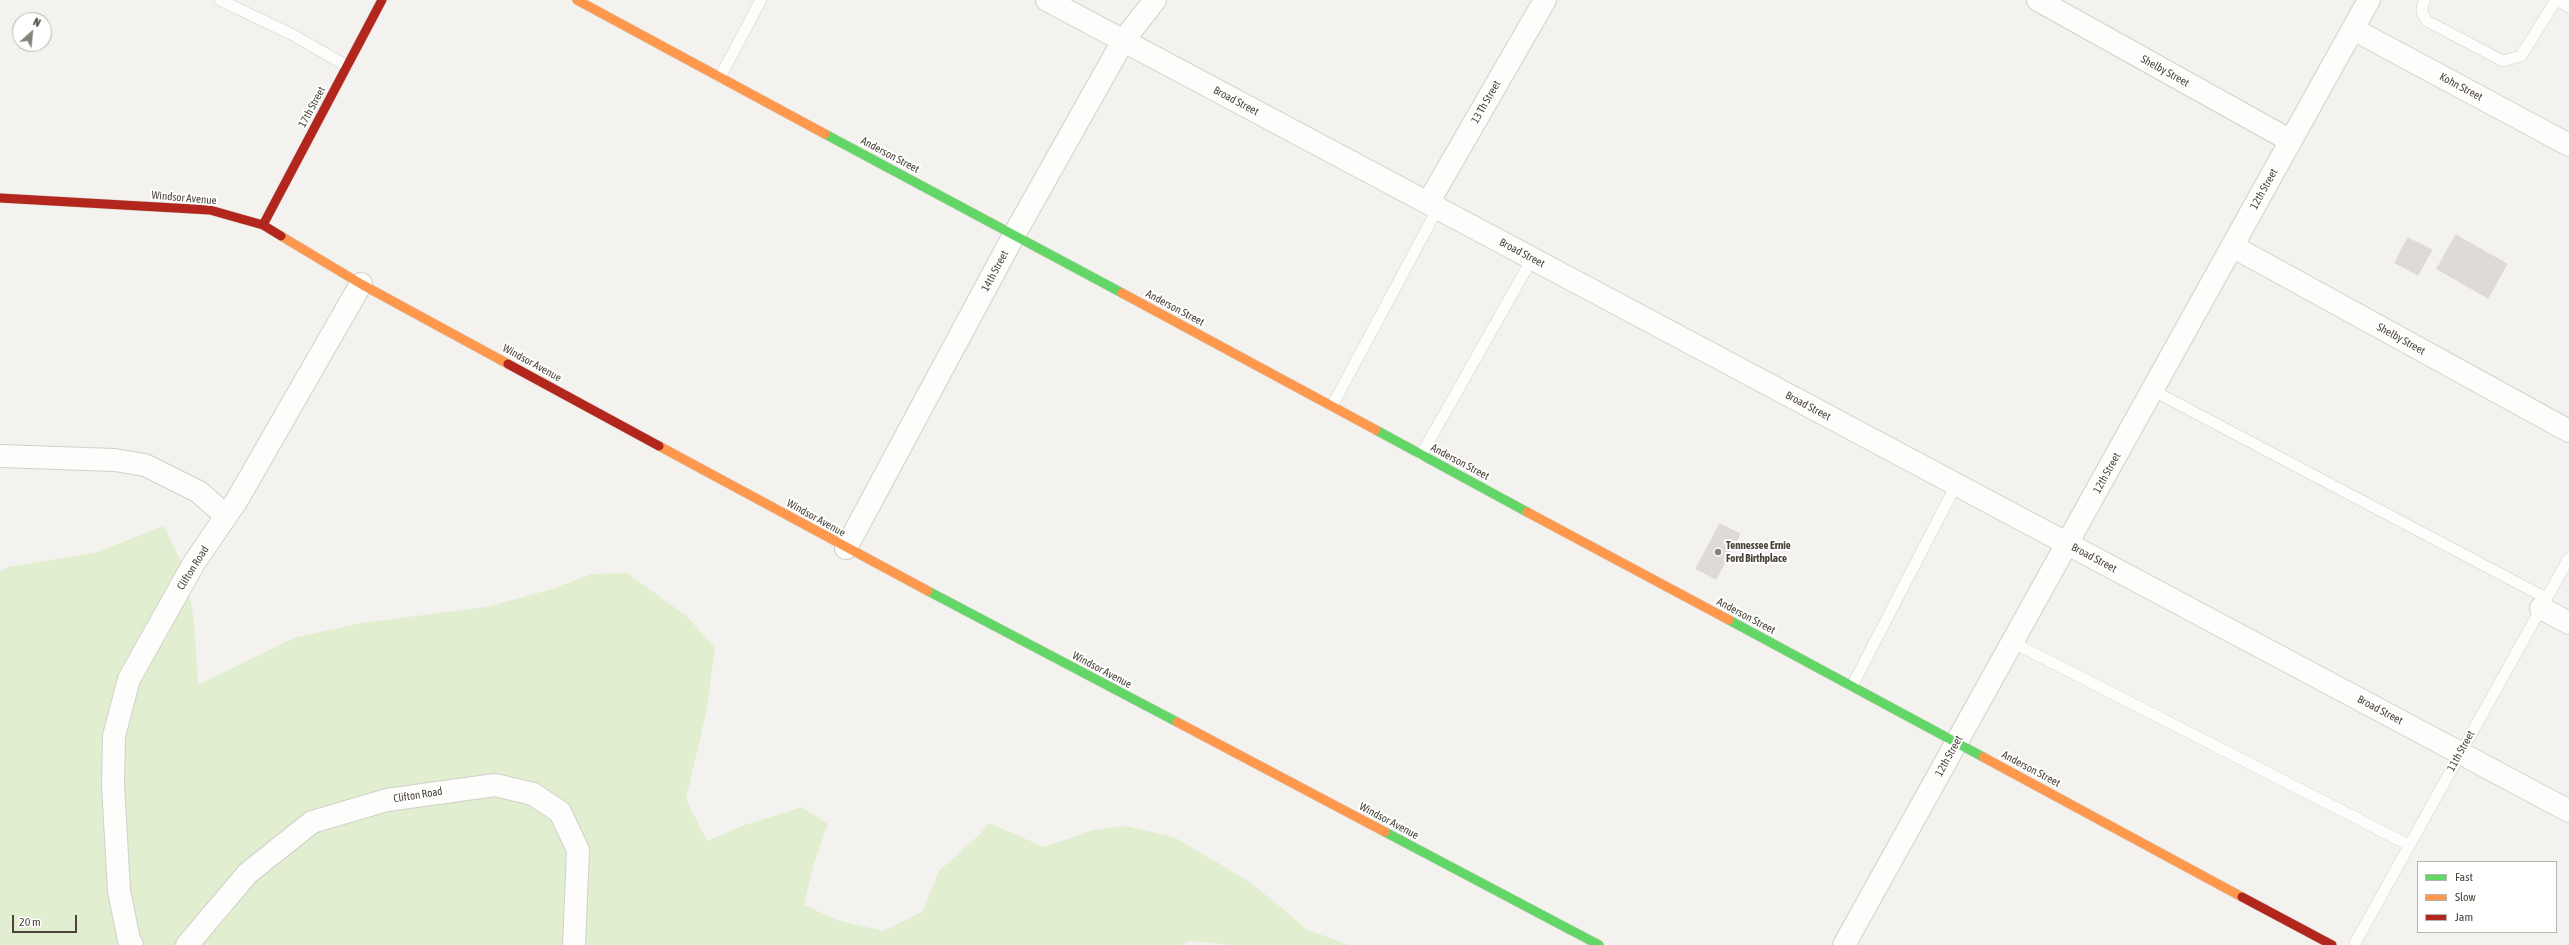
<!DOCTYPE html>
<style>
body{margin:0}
#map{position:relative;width:2569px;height:945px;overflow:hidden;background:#f4f2ee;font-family:"Asap Condensed",sans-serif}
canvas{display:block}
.legend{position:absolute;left:2417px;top:861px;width:140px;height:72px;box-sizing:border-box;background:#fff;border:1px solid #b7b4b0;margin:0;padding:5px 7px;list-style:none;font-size:12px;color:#4b4439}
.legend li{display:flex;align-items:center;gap:8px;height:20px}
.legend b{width:20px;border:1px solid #b7b4b0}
.north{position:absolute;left:12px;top:12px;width:40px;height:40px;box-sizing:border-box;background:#fff;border:1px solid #b7b4b0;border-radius:50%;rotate:27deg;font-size:11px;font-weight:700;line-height:16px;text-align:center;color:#4b4439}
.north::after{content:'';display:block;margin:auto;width:14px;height:18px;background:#868178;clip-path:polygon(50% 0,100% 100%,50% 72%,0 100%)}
.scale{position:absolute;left:12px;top:915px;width:65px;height:18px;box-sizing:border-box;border:2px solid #4b4439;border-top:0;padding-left:5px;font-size:12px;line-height:14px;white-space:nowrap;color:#4b4439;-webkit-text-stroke:3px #fff;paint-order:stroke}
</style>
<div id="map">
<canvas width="2569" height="945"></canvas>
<ul class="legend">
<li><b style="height:5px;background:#63d668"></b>Fast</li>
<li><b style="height:5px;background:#ff974d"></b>Slow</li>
<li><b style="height:5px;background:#b3261e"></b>Jam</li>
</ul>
<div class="north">N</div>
<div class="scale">20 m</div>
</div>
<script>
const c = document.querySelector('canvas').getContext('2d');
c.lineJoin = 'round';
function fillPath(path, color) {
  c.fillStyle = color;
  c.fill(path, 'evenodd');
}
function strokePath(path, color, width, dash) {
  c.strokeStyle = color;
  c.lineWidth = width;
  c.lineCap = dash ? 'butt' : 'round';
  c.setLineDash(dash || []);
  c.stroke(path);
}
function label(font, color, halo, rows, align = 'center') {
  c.font = font + ' "Asap Condensed",sans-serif';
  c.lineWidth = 4;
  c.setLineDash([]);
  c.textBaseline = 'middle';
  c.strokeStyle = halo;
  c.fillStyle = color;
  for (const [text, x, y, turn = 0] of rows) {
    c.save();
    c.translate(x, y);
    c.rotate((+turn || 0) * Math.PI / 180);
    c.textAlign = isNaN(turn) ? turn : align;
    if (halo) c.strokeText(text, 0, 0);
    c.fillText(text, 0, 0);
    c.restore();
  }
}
fillPath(new Path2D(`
 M164 526 186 572 194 622 198 685 294 638 361 623 487 607 552 589 591 574 627 573 685 615 715 647 707 709 686 799 707 841 742 826 802 807 828 824 814 863 804 905 837 920 883 931 922 912 939 871 979 835 989 823 1044 847 1093 830 1126 826 1176 838 1250 882 1308 930 1349 945H1232L1189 941 1181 945H0V572L7 567 94 553Z`), '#e1eecf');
const building = new Path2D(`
 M2456 235 2507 264 2488 298 2437 269Z
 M2408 238 2432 250 2418 275 2395 263Z
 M1720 524 1740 534 1716 579 1696 569Z`);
fillPath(building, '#dedbd6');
strokePath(building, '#dcd9d4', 1);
const lane = new Path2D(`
 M220 0 293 35 347 66
 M2425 0C2420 9 2421 13 2427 21L2503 61 2521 56 2556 0
 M2557 0 2569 7
 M720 77 761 0
 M2152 390 2546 598
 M1332 406 1438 208
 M1421 455 1532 259
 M2012 642 2409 845
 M1852 686 1956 485
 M2354 945 2569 558`);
const street = new Path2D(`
 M1047 0 2569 811
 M2038 0 2291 141
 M2353 29 2569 145
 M1428 203 1545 0
 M2232 246 2569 431
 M0 456 115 460 145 465 199 492 226 516
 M846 548 1014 235 1123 41 1155 0
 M2541 608 2569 623
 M132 945 129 940 119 891 113 785 114 736 129 679 194 563 237 500 361 284
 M187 945 248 873 312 822 387 800 495 785 533 794 560 812 578 850 574 945
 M1844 945 2369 0`);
const fast = new Path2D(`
 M825 134 1122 293
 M1376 430 1527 512
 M928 591 1177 722
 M1729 620 1983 757
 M1385 832 1599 945`);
const slow = new Path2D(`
 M577 0 825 134
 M281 236 361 284 508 364
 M1122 293 1376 430
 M659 446 928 591
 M1527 512 1729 620
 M1177 722 1385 832
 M1983 757 2242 897`);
const jam = new Path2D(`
 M0 198 210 210 263 225 281 236
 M263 225 382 0
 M508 364 659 446
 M2242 897 2332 945`);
strokePath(lane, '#d2d0cb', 12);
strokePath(street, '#d2d0cb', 24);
strokePath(fast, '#d3cfc5', 10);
strokePath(slow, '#d3cfc5', 10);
strokePath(jam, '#d3cfc5', 10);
strokePath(lane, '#fdfdfc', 11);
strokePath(street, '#fdfdfc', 22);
strokePath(fast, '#63d668', 9);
strokePath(slow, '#ff974d', 9);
strokePath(jam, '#b3261e', 9);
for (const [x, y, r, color] of [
 [1718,552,4,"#868178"]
]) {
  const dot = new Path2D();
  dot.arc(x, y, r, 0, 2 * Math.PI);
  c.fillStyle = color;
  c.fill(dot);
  strokePath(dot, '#fff', 1.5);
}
label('11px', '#4b4439', '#fff', [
 ["Shelby Street",2165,71,29],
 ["Kohn Street",2461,87,28],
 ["Broad Street",1236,101,28],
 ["13 Th Street",1486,102,-60],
 ["17th Street",312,107,-62],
 ["Anderson Street",890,155,28],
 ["12th Street",2264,189,-61],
 ["Windsor Avenue",184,198,5],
 ["Broad Street",1522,253,28],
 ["14th Street",995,271,-62],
 ["Anderson Street",1175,308,28],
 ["Shelby Street",2401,339,29],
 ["Windsor Avenue",532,363,29],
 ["Broad Street",1808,406,28],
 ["Anderson Street",1460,462,28],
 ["12th Street",2107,473,-61],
 ["Windsor Avenue",816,518,29],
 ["Broad Street",2094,558,28],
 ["Clifton Road",193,568,-58],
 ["Anderson Street",1746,616,28],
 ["Windsor Avenue",1102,670,28],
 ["Broad Street",2380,710,28],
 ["11th Street",2461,751,-61],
 ["12th Street",1949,756,-61],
 ["Anderson Street",2031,769,28],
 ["Clifton Road",418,795,-9],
 ["Windsor Avenue",1389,821,28]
]);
label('bold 11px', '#4b4439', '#fff', [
 ["Tennessee Ernie",1726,546],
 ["Ford Birthplace",1726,559]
], 'left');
</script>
